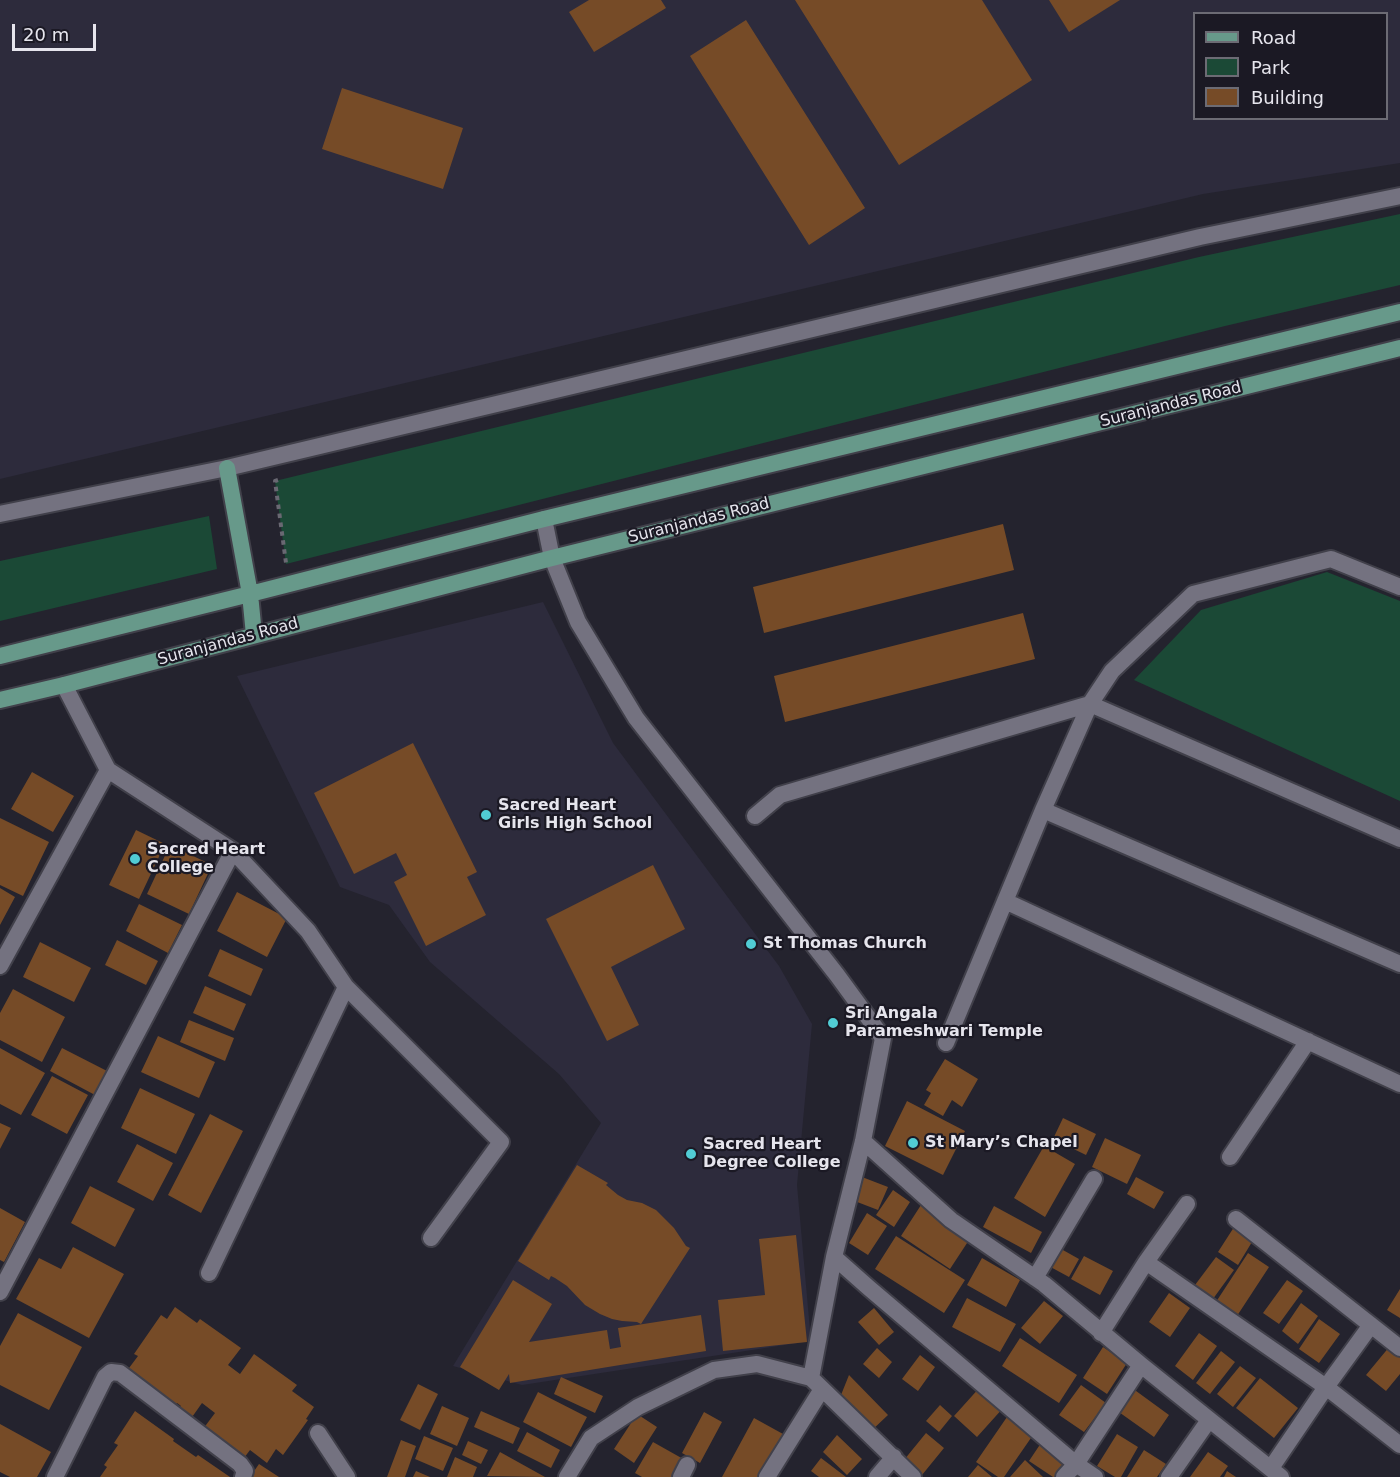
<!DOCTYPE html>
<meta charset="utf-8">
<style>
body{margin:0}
#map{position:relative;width:1400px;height:1477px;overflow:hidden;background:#24232e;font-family:"DejaVu Sans",sans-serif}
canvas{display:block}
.legend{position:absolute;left:1193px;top:12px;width:195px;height:108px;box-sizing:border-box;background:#1b1924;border:2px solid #6c6b74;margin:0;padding:8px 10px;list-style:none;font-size:18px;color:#e6e5ed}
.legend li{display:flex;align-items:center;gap:12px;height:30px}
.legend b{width:30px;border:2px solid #6c6b74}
.scale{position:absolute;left:12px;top:24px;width:84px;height:27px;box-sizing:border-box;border:3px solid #e6e5ed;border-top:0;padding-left:8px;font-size:18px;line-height:21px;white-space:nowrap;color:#e6e5ed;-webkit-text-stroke:4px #1b1924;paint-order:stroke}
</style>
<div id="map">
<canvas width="1400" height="1477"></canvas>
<ul class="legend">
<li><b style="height:8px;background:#67998a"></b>Road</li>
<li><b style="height:16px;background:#1b4936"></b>Park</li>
<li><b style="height:16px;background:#764b27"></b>Building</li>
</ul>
<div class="scale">20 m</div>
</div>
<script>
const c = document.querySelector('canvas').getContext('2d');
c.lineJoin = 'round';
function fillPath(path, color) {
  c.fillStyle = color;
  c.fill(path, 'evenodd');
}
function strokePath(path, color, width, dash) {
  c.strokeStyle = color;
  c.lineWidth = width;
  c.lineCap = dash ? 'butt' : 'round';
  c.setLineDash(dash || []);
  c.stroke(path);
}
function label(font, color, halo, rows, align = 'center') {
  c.font = font + ' "DejaVu Sans",sans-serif';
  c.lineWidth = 4.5;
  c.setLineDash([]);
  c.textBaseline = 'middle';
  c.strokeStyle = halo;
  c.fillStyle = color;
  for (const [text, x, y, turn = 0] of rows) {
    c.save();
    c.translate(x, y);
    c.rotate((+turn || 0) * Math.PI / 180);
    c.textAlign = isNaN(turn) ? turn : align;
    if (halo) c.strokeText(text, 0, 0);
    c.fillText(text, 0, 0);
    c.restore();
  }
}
fillPath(new Path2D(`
 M0 0H1400V163L1203 194 0 479ZM1194 14H1386V118H1194Z
 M543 602 613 743 779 966 812 1024 797 1185 811 1341 522 1385 453 1366 601 1123 559 1074 430 962 389 905 340 887 237 676Z`), '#2d2b3c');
fillPath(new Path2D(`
 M1400 214V285L1225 326 286 564 275 481 1199 257Z
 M209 516 217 569 0 621V561Z
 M1327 572 1400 601V801L1134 680 1201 610Z`), '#1b4936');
fillPath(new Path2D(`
 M589 0H661L666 8 594 52 569 12Z
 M795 0H982L1032 80 899 165Z
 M1049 0H1120L1069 32Z
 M746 20 865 208 809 245 690 56Z
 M342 88 463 128 443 189 322 149Z
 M1003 524 1014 570 764 633 753 587Z
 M1023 613 1035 659 785 722 774 676Z
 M413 743 477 872 467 877 486 915 426 946 394 882 407 875 396 853 354 874 314 793Z
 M32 772 74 796 53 832 11 809Z
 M0 818 49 842 23 896 0 885Z
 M136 830 165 844 139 899 109 885Z
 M170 845 212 865 189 914 147 894Z
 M653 865 685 929 611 967 639 1025 607 1041 546 919Z
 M0 888 15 897 0 925Z
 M237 892 287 918 267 957 217 931Z
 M139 904 182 925 168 953 126 931Z
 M117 940 158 961 146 985 105 965Z
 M40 942 91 968 74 1002 23 977Z
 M220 949 263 969 251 996 208 976Z
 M205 986 246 1004 234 1031 193 1013Z
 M13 989 65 1017 42 1062 0 1040V1013Z
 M189 1020 234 1038 225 1061 180 1042Z
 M158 1036 215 1062 199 1098 141 1072Z
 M0 1048 45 1073 21 1115 0 1104Z
 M62 1048 107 1071 95 1095 50 1071Z
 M945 1059 978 1079 962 1107 952 1100 943 1116 924 1105 931 1093 926 1090Z
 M52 1076 88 1095 67 1134 31 1115Z
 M140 1088 195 1114 176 1154 121 1128Z
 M907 1101 965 1131 943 1175 885 1146Z
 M210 1114 243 1131 201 1213 168 1195Z
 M1063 1118 1096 1134 1086 1155 1053 1139Z
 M0 1123 11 1128 0 1149Z
 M1105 1138 1141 1155 1127 1184 1092 1167Z
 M137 1144 173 1163 153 1201 117 1182Z
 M1044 1146 1075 1164 1045 1217 1014 1198Z
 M577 1165 608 1183 606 1185 618 1195 627 1200 642 1203 656 1210 674 1228 686 1246 690 1248 641 1324 637 1322 622 1321 612 1319 600 1314 585 1305 567 1286 555 1278 551 1276 549 1280 518 1261Z
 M862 1177 888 1187 878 1210 852 1200Z
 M1136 1177 1164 1192 1154 1209 1127 1194Z
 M90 1186 135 1209 115 1247 71 1223Z
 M893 1190 910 1202 894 1227 876 1215Z
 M921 1205 971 1237 950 1269 901 1236Z
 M994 1206 1042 1232 1031 1253 983 1227Z
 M0 1208 25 1222 4 1262 0 1260Z
 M867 1213 887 1226 868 1255 849 1243Z
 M1236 1224 1255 1237 1238 1265 1218 1252Z
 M796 1235 807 1342 723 1351 718 1300 765 1295 759 1239Z
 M896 1236 965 1280 944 1313 875 1269Z
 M1054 1245 1079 1259 1069 1277 1045 1264Z
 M73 1247 124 1274 89 1338 16 1299 39 1258 61 1269Z
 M1248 1253 1269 1267 1235 1319 1214 1305Z
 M1084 1256 1113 1271 1100 1295 1071 1279Z
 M1216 1257 1234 1270 1210 1303 1192 1289Z
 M982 1258 1020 1280 1006 1307 967 1285Z
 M513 1280 552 1304 529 1342 607 1330 610 1349 621 1347 618 1328 701 1315 706 1351 510 1383 509 1374 499 1390 460 1367Z
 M1287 1280 1303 1291 1279 1324 1263 1313Z
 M1400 1289V1318L1387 1310Z
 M1169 1293 1190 1308 1170 1337 1149 1322Z
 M967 1298 1016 1324 1000 1352 952 1327Z
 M1044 1301 1063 1316 1040 1344 1021 1328Z
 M1301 1303 1318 1316 1298 1344 1282 1331Z
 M175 1307 197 1323 200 1319 241 1348 228 1365 240 1374 254 1354 297 1385 292 1391 314 1407 306 1419 308 1420 283 1455 276 1449 267 1463 250 1450 244 1458 203 1429 215 1413 202 1403 190 1420 177 1411 181 1406 177 1403 173 1408 149 1390 152 1386 129 1368 138 1356 134 1354 161 1315 167 1319Z
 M874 1308 894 1332 879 1345 858 1322Z
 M18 1313 82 1347 49 1410 0 1385V1346Z
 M1319 1319 1340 1334 1319 1363 1299 1349Z
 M1199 1333 1217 1346 1193 1380 1175 1366Z
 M1020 1338 1077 1375 1059 1403 1002 1366Z
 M1390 1346 1400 1355V1374L1386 1391 1366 1375Z
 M1103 1347 1127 1363 1107 1394 1083 1378Z
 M877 1348 892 1362 879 1378 863 1364Z
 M1221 1351 1235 1362 1210 1394 1196 1383Z
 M920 1355 935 1367 918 1391 902 1379Z
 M1240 1366 1256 1378 1233 1407 1217 1394Z
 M849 1375 888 1415 870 1432 839 1400Z
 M561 1377 603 1396 595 1413 554 1394Z
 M1260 1378 1298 1408 1274 1438 1236 1408Z
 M418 1384 438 1394 420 1430 400 1420Z
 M1081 1385 1106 1403 1084 1432 1059 1415Z
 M981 1386 1004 1407 977 1437 954 1416Z
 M1132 1388 1169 1415 1154 1437 1116 1410Z
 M538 1392 587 1417 571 1447 523 1422Z
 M940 1405 952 1416 939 1432 926 1421Z
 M442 1406 469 1418 457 1446 430 1434Z
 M135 1411 174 1439 173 1441 196 1457 198 1455 230 1477H100L107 1467 104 1465 118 1445 114 1443Z
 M481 1411 520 1428 513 1444 474 1427Z
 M704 1412 722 1422 700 1463 682 1453Z
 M637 1414 657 1427 634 1463 614 1449Z
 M1007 1417 1033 1435 1004 1477H998L976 1462Z
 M754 1418 783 1434 760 1477H722Z
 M0 1424 51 1452 37 1477H10L0 1472Z
 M527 1432 560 1450 551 1468 517 1451Z
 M926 1433 944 1448 922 1475 904 1460Z
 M1117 1434 1138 1447 1121 1477H1115L1097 1466Z
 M837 1435 862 1459 847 1475 823 1452Z
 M424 1436 453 1448 443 1471 415 1459Z
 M401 1440 416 1446 405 1477H387Z
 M468 1441 488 1450 481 1464 462 1455Z
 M653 1442 685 1460 676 1477H642L635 1473Z
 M1041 1443 1069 1461 1058 1477H1053L1029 1461Z
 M1144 1450 1166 1464 1157 1477H1127Z
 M500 1452 545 1477 487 1476Z
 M1208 1452 1228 1466 1220 1477H1190Z
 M455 1457 477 1467 473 1477H447Z
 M821 1458 846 1477H819L811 1471Z
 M1025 1460 1043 1477H1010Z
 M259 1464 279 1477H250Z
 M978 1465 992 1477H968Z
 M416 1471 430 1477H413Z
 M1227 1471 1236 1477H1224Z`), '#764b27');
const minor = new Path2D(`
 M544 519 552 558 578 622 636 718 837 975 883 1038 863 1141 834 1257 811 1378 913 1477
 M64 685 108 770 233 851 308 931 346 987 501 1142 431 1238
 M1043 810 1400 964
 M755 816 780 795 1090 704 1400 839
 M1005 901 1400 1084
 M0 966 108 770
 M946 1043 1043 810 1090 704 1112 671 1193 594 1331 559 1400 587
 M863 1141 951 1220 1044 1284 1141 1365 1281 1477
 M1230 1157 1308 1041
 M1236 1219 1400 1348
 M834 1257 869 1288 1076 1464 1095 1477
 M1146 1262 1326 1387 1400 1445
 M209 1273 346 987
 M1035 1278 1094 1179
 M0 1292 233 851
 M1101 1333 1146 1262 1187 1204
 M318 1433 347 1477
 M1271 1468 1326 1387 1371 1325
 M55 1477 105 1377 111 1372 120 1373 240 1464 245 1471 243 1477
 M567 1477 591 1438 638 1407 714 1370 757 1364 811 1378
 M681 1477 687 1465
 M767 1477 822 1389
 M877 1477 894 1457
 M1064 1477 1076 1464 1141 1365
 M1169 1477 1209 1420`);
const tertiary = new Path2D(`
 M0 514 227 468 1200 237 1400 196`);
const primary = new Path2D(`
 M227 468 250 594 254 635
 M0 656 250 594 544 519 1400 312
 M0 700 64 685 552 558 1400 348`);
strokePath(minor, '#41404a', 20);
strokePath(tertiary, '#41404a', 20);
strokePath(primary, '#41404a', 20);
strokePath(new Path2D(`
 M278 480 275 481 286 563`), '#696872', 4, [4.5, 4.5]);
strokePath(minor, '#747280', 16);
strokePath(tertiary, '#747280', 16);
strokePath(primary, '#67998a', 16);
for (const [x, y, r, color] of [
 [486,815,6,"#51ccd4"],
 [135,859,6,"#51ccd4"],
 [751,944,6,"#51ccd4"],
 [833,1023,6,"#51ccd4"],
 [913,1143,6,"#51ccd4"],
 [691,1154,6,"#51ccd4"]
]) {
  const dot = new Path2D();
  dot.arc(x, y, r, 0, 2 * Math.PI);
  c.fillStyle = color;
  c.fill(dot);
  strokePath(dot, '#1b1924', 2);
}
label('16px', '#e6e5ed', '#1b1924', [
 ["Suranjandas Road",1171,405,-14],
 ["Suranjandas Road",699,521,-14],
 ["Suranjandas Road",228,642,-15]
]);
label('bold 16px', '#e6e5ed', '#1b1924', [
 ["Sacred Heart",498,806],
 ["Girls High School",498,824],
 ["Sacred Heart",147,850],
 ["College",147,868],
 ["St Thomas Church",763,944],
 ["Sri Angala",845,1014],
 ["Parameshwari Temple",845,1032],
 ["St Mary’s Chapel",925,1143],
 ["Sacred Heart",703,1145],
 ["Degree College",703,1163]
], 'left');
</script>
